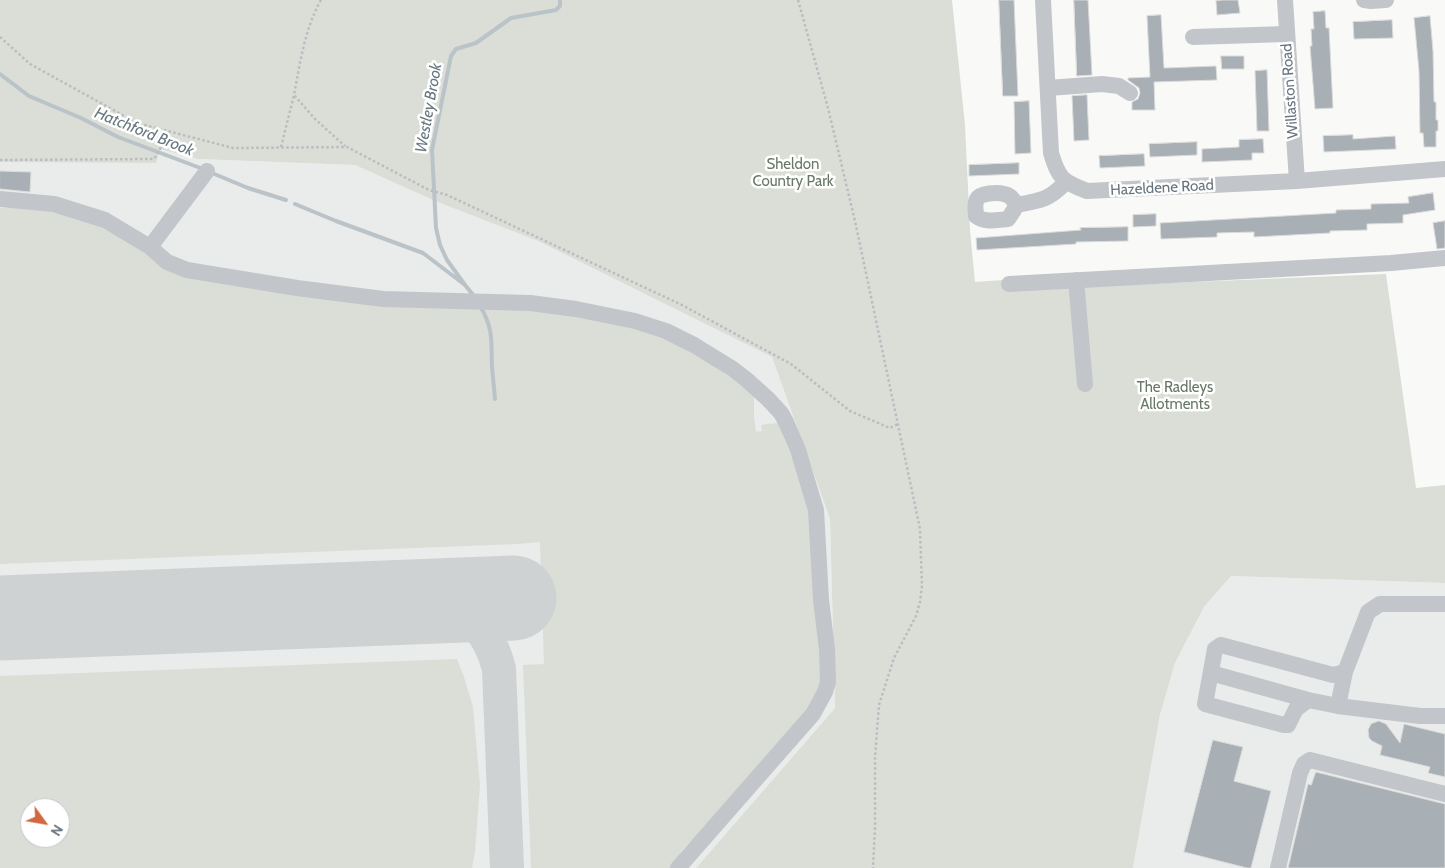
<!DOCTYPE html>
<style>
body{margin:0}
#map{position:relative;width:1445px;height:868px;overflow:hidden;background:#f9faf8;font-family:Cabin,sans-serif}
canvas{display:block}
.north{position:absolute;left:20px;top:798px;width:50px;height:50px;box-sizing:border-box;background:#fff;border:1px solid #c2c7cc;border-radius:50%;rotate:122deg;font-size:14px;font-weight:700;line-height:20px;text-align:center;color:#67747f}
.north::after{content:'';display:block;margin:auto;width:18px;height:22px;background:#d16840;clip-path:polygon(50% 0,100% 100%,50% 72%,0 100%)}
</style>
<div id="map">
<canvas width="1445" height="868"></canvas>
<div class="north">N</div>
</div>
<script>
const c = document.querySelector('canvas').getContext('2d');
c.lineJoin = 'round';
function fillPath(path, color) {
  c.fillStyle = color;
  c.fill(path, 'evenodd');
}
function strokePath(path, color, width, dash) {
  c.strokeStyle = color;
  c.lineWidth = width;
  c.lineCap = dash ? 'butt' : 'round';
  c.setLineDash(dash || []);
  c.stroke(path);
}
function label(font, color, halo, rows, align = 'center') {
  c.font = font + ' Cabin,sans-serif';
  c.lineWidth = 5;
  c.setLineDash([]);
  c.textBaseline = 'middle';
  c.strokeStyle = halo;
  c.fillStyle = color;
  for (const [text, x, y, turn = 0] of rows) {
    c.save();
    c.translate(x, y);
    c.rotate((+turn || 0) * Math.PI / 180);
    c.textAlign = isNaN(turn) ? turn : align;
    if (halo) c.strokeText(text, 0, 0);
    c.fillText(text, 0, 0);
    c.restore();
  }
}
fillPath(new Path2D(`
 M160 149 197 159 355 165 435 201 538 241 772 357 830 519 835 708 696 868H0V162H29ZM30 808H60V838H30Z
 M1231 576 1445 583V868H1133L1160 715 1175 663 1204 607Z`), '#eaebeb');
fillPath(new Path2D(`
 M0 0H952L965 125 970 230 975 282 1058 276 1070 287 1386 274 1416 488 1445 485V583L1231 576 1204 607 1175 663 1160 715 1133 868H696L835 708 830 519 772 357 538 241 435 201 355 165 197 159 160 149 156 163 0 162Z
 M43 207 90 221 129 242 157 261 461 305 592 316 677 341 754 393V417L756 432 762 431 761 425 767 424 779 423 784 439 810 500 824 662 818 698 699 833 682 850 671 868H531L523 665 544 664 540 542 518 544 0 564V208Z
 M457 659 464 677 473 707 480 785 475 852 472 868H0V676ZM30 808H60V838H30Z`), '#daded7');
strokePath(new Path2D(`
 M0 74 29 96 81 118 118 137 203 169
 M212 173 248 188 286 200
 M295 204 336 221 423 253 465 285 474 296
 M465 285 447 260 440 245 436 228 432 150 451 56 456 49 476 43 511 18 556 10 560 6V0
 M480 306C494 329 491 342 492 367 493 377 494 388 495 399`), '#bac3c8', 4);
strokePath(new Path2D(`
 M435 601C471 611 490 633 499 669L507 868`), '#ced2d3', 34);
strokePath(new Path2D(`
 M0 618 514 598`), '#ced2d3', 85);
const building = new Path2D(`
 M999 0H1014L1018 96H1003Z
 M1074 0H1088L1092 75 1077 76Z
 M1223 0H1238L1240 13 1217 15 1216 1Z
 M1325 11 1326 28H1329L1333 108 1315 109 1310 46H1312L1311 29H1314L1313 12Z
 M1161 15 1164 68 1216 66 1217 80 1154 82 1155 110H1132V102L1138 99 1140 93 1139 88 1128 80V78L1150 77 1147 16Z
 M1430 16 1433 51 1434 102H1436V120H1438V131H1436V147H1424L1423 133H1420L1419 71 1414 18Z
 M1392 20 1393 38 1354 39 1353 22Z
 M1221 56H1244V69H1222Z
 M1267 70 1269 131H1257L1255 71Z
 M1087 95 1089 140 1074 141 1072 96Z
 M1029 101 1031 153 1015 154 1014 102Z
 M1353 135V139L1395 136 1396 149 1324 152 1323 136Z
 M1263 139 1264 153H1252V160L1202 162V149L1239 147V140Z
 M1197 142V155L1150 157 1149 144Z
 M1144 154 1145 166 1100 168 1099 156Z
 M1019 163V174L969 176V165Z
 M0 171 31 172 30 192 0 189Z
 M1433 193 1435 210 1403 215V223L1367 224V230L1330 231V233L1254 237V232L1217 233V237L1161 239 1160 223 1336 213V210L1371 209V204L1409 203 1408 197Z
 M1156 214V226L1133 227V215Z
 M1445 221V248L1437 249 1433 223Z
 M1128 227V241L1076 242V244L977 250 976 238 1081 230 1080 228Z
 M1379 721 1386 724 1400 743 1404 724 1445 734V777L1428 773 1430 767 1380 755 1382 746 1372 741 1369 738 1368 730 1371 724Z
 M1213 740 1243 747 1234 781 1271 791 1251 868H1247L1184 852Z
 M1316 772 1445 804V868H1288L1308 784 1311 785Z`);
fillPath(building, '#a8afb5');
strokePath(building, '#dbdbda', 1);
strokePath(new Path2D(`
 M321 0C305 28 300 63 294 95L315 119 345 146
 M798 0 828 108 855 221 920 529 922 586 920 602 916 616 894 658 879 705 875 757V828L873 868
 M0 37 30 64 137 123 233 148 347 147 429 190 447 195 682 305 791 364 850 411 890 428 898 424
 M281 147 294 95
 M0 160 154 159 170 132`), '#babdc0', 2.5, [2.5, 2.5]);
strokePath(new Path2D(`
 M1043 0 1051 153C1059 179 1062 181 1087 191L1297 181 1445 169
 M1285 0 1297 181
 M1364 0 1371 1 1386 0
 M1193 37 1286 34
 M1048 88 1102 84 1119 86 1130 93
 M0 199 54 204 105 220 150 247 167 262 187 270 297 288 383 299 530 303 576 309 635 321 666 331 694 345 733 369 747 380 768 399 781 413 786 422 798 450 816 510 821 600 827 649 828 682 825 692 813 714 678 868
 M1016 205C1014 200 1010 195 1004 194 998 192 980 193 977 199 974 204 976 210 976 216 985 223 997 220 1008 219L1014 210 1016 205C1040 201 1049 200 1066 182
 M150 247 207 171
 M1076 280 1085 384
 M1009 284 1391 263 1445 258
 M1445 604H1380L1368 612 1345 672 1333 675 1221 645 1215 649 1205 704 1284 725H1288L1296 709 1308 700 1338 706 1420 716H1445
 M1211 673 1308 700
 M1338 706 1345 672
 M1278 868 1300 773 1304 764 1310 760 1445 794`), '#c2c5c9', 16);
label('15px', '#67747f', '#fff', [
 ["Willaston Road",1290,91,-94],
 ["Hazeldene Road",1162,188,-3]
]);
label('15px', '#687866', '#fff', [
 ["Sheldon",793,165],
 ["Country Park",793,182],
 ["The Radleys",1175,388],
 ["Allotments",1175,405]
]);
label('italic 16px', '#687880', '#fff', [
 ["Westley Brook",429,108,-80],
 ["Hatchford Brook",144,132,22]
]);
</script>
